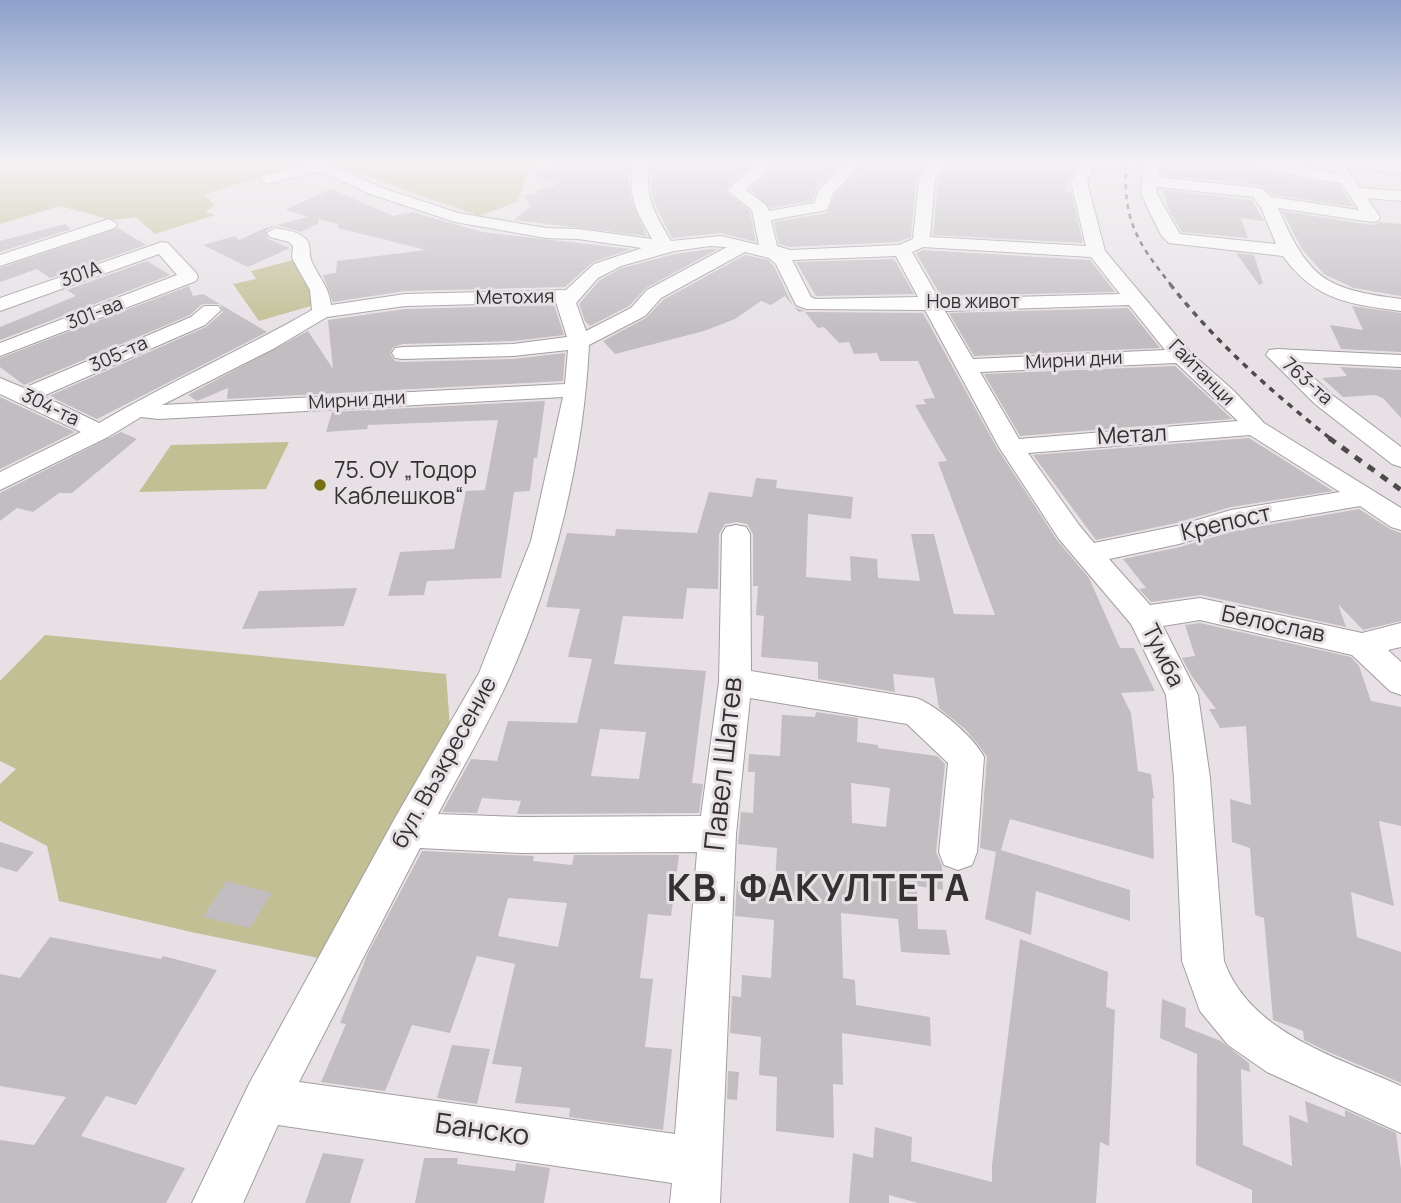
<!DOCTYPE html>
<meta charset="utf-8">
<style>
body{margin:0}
canvas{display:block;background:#e7e1e6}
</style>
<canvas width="1401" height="1203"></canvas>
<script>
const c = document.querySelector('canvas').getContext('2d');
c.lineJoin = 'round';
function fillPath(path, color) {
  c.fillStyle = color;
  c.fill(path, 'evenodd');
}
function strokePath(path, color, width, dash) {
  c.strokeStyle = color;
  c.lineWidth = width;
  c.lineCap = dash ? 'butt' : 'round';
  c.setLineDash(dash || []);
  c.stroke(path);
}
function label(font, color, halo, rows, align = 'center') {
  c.font = font + ' Manrope,sans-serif';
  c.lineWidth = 6;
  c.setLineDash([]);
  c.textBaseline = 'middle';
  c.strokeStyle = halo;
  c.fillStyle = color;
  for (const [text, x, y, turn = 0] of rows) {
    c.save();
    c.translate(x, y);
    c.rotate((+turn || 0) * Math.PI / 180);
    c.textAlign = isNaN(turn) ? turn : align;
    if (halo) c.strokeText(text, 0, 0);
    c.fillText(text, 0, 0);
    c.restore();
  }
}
fillPath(new Path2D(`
 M0 164H301L204 195 215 205 206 212 215 215 155 234 136 217 113 220 60 206 0 224Z
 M333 164H538L528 171 517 202 479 216Z
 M301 258 321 303 259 321 233 284 256 279 251 271Z
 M289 442 266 489 139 492 171 445Z
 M45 635 446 674 452 753 338 962 191 932 59 901 47 846 0 821V784L16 769 0 761V681Z`), '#c2bf95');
fillPath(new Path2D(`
 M563 164H627L631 199 647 236 514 220 531 206 523 196 539 193 536 190 557 185 533 172Z
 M647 164H754L724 190 750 211 756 242 721 233 672 238 656 207 651 190 652 171Z
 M775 164H843L817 188 812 201 770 208 750 190Z
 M863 164H926L916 179 911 237 898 242 790 247 779 244 774 222 827 213 835 195Z
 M946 164H1076L1066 192H1071L1083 243 933 235 938 180Z
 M1160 164 1205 167 1204 164H1251L1259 171 1340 186 1354 207 1272 195 1258 185 1161 175Z
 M331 189 393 216 412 212 482 232 631 249 593 262 565 287 405 291 333 302 323 275 336 273 337 261 426 250 338 228V224L318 219 319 223 301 232 277 225 266 231 268 239 290 248 248 267 203 245 235 236 239 240 265 228 308 217 285 210Z
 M1163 190 1252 200 1264 221 1241 218 1248 238 1182 232 1169 210Z
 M1282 211 1372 225 1381 222 1401 224V296L1354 288 1324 274 1302 249Z
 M65 224 71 229 0 252V241Z
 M118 228 146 245 50 278 37 269 0 282V268Z
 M710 249H718L646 288 629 306 590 326 585 321 579 304 600 280 622 268 675 254Z
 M923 250 1090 260 1115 292 941 296 916 253Z
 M1236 253 1254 255 1263 283 1259 285Z
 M745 255 768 260 774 266 793 306 785 296 771 305 761 301 735 319 704 331 615 354 603 341 646 318 663 300Z
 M894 259 914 294 816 296 796 262Z
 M147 261 170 275 0 340V327L76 296 67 290Z
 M189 286 193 296 203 294 267 332 97 419 49 396 206 327 223 312 220 304H202L190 315 24 385 0 367V358Z
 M554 305 564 335 513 341 403 344 393 347 390 354 395 361 403 362 513 359 565 353 563 381 227 399 228 388 197 401 188 395 308 331 333 369 328 320 405 309Z
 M1352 306 1401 313V352L1341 349 1330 325 1363 330Z
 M794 307 806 312 923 313 997 448 1057 540 1089 578 1120 648H1134L1155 691 1121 693 1131 713 1138 771 1151 774 1154 799 1152 798 1154 859 1010 819 1001 850 1130 890V921L1036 891 1031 935 985 919 996 852 980 848 987 757 981 748 965 729 939 708 934 678 893 674 895 692 818 679V662L761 657 764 616 756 615 758 586H753V534L747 524 737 522 725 524 719 534 718 589 687 588 683 619 623 616 614 664 706 671 692 783 703 784 699 813 517 814 521 801 482 798 477 813 442 812 471 759 497 761 508 721 577 723 592 659 568 657 580 609 546 607 567 533 615 536 616 529 697 533 709 492 752 497 756 478 777 480 776 488 853 497 851 519 808 514 806 577 851 581 850 556 877 559 878 578 920 581 911 534H934L954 614 995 615 938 462 947 461 915 405 926 404 923 399 935 398 918 361H880L877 353 854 354 849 342 839 343 824 327 818 328 804 311 799 312ZM600 729 646 732 639 779 591 776Z
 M1128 308 1160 348 974 356 949 313Z
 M1175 366 1232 419 1020 436 984 374Z
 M1340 367 1401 370V418L1383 398 1375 395 1343 397 1322 378 1347 376Z
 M0 397 75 432 0 469Z
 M545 401 537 458H534L530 491 514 492 501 578 427 581 424 595 388 596 400 552 454 549 466 491 485 490 498 420 368 425 367 429 326 432 332 412Z
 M121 432 137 439 72 493H59L33 512 17 508 0 521V493Z
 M1249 438 1333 491 1231 507 1176 523 1096 540 1033 455Z
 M1359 509 1390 529 1401 533V621L1363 630 1338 604 1346 627 1201 595 1151 602 1139 589 1146 588 1123 559 1180 547 1234 531Z
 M357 588 344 626 242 629 259 591Z
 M1200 623 1351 657 1359 666 1371 701 1401 707V826L1379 821 1394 906 1351 892 1357 937 1401 952V1083L1324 1050 1304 1040 1303 1031 1273 1020 1264 918 1255 915 1250 848 1232 842 1230 799 1251 805 1246 726 1220 728 1209 709H1216L1191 675 1182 658 1195 656 1185 625Z
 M816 712 858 718 857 742 878 745V748L937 756 945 764 936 852 942 866 943 890 917 886 918 929 946 930 950 955 901 952 898 919 841 913 843 978 855 980 856 1005 930 1017 931 1046 842 1033 843 1085 833 1084 834 1138 776 1131 777 1077 759 1075 761 1037 730 1033 732 996 741 997 742 975 771 978 774 920 735 916 737 881 775 884 777 848 738 844 741 812 753 813 755 772H748L749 754 780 756 782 715 815 717ZM851 783 890 788 886 827 852 823Z
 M0 842 34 852 17 872 0 867Z
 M422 851 534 856 533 861 572 865 574 855H679L671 916 648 914 640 978 653 979 645 1047 672 1049 663 1130 569 1117 570 1108 515 1103 522 1067 492 1064 515 964 477 956 450 1033 412 1025 385 1091 321 1082 346 1024 340 1023 368 953ZM508 898 567 903 558 947 498 936Z
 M226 881 272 893 250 928 203 917Z
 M50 937 161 959 163 956 217 970 136 1105 106 1096 81 1136 185 1168 166 1203H0V1140L34 1145 66 1097 0 1086V974L20 978Z
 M1020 939 1108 972 1106 1007 1115 1010 1109 1146 1100 1142 1096 1203H918L889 1195V1203H849L853 1153 873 1158 875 1127 912 1137 911 1161 992 1182V1165Z
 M1162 999 1186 1008 1185 1027 1221 1041 1249 1063 1250 1072 1241 1069 1243 1145 1292 1166 1289 1115 1308 1123 1305 1101 1345 1117V1110L1396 1133 1401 1169V1203H1252V1190L1196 1165 1197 1054 1160 1038Z
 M452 1045 490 1049 477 1104 437 1098Z
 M728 1071 739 1072 737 1100 727 1099Z
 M323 1153 364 1159 350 1203H305Z
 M424 1158H458L457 1164 515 1171 516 1163 550 1168 544 1203H415Z`), '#c2bdc1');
const minor = new Path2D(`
 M310 164 340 169 382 188 458 213 546 228 578 229 652 239C644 224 634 209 632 192 630 181 635 173 630 164H644L649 171C644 198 658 219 671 241L721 236 759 245 752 210 727 190 758 164H773L746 190 766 205 769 211 814 203 819 190 846 164H861L833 194 827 210 771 220 777 246 790 250 899 245 913 239 919 179 929 164H943L935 179 930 237 1086 246 1071 182 1080 164H1094L1087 182 1105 251 1189 351 1234 391 1264 423 1401 508V530L1391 527 1360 506 1233 528 1179 544 1109 559 1150 605 1200 598 1362 633 1401 623V647L1388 650 1401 662V695L1390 691 1352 655 1200 620 1163 626 1198 695 1210 778 1224 961C1250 1033 1337 1057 1401 1086V1133L1267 1072 1228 1045 1200 1011 1182 961 1174 778 1166 695 1131 624 1059 539 999 447 925 310 806 309 796 305 776 264 769 258 745 252 661 298 645 316 589 345C584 454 555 576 510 676 489 723 462 768 438 814L520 817 701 816 719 682 722 534 726 527 736 525 746 527 750 534 751 671 916 698C936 705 974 737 984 757L977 852 972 865 958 870 944 865 939 852 948 763 907 724 750 698 736 834 720 1203H670L672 1183 278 1125 243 1203H192L249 1084 395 818 479 673 531 541 563 397 159 419 141 417 108 437 0 490V472L81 432 0 394V378L24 388 191 317 204 306H218L221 310 205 325 43 396 99 423C169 382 242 350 312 310L310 290 292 258 293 246 289 242 270 237 267 233 276 228C284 230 296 231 302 236 313 243 308 250 311 260 318 277 329 286 331 305L405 294 566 290 594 264 642 248 578 239 546 238 455 222 370 194 330 175 315 172 268 184 260 179 263 176ZM710 246 727 247 647 290 631 308 586 331 576 303 598 278 621 266 674 251ZM923 247 1091 257 1120 294 939 299 912 252ZM896 256 918 297 815 299 811 297 792 260ZM556 302 567 337 513 344 403 347 395 348 392 353 395 358 403 359 513 356 568 350 565 384 162 405 273 349 327 317 405 306ZM1129 305 1165 350 973 359 945 311ZM1176 363 1238 421 1019 439 980 372ZM1250 435 1340 492 1231 510 1177 526 1094 543 1079 525 1028 453ZM420 848 520 853 697 852 675 1134 299 1082Z
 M1144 164H1158V177L1258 188 1264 190 1271 197 1359 210 1342 184 1260 168 1253 164H1282L1335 173 1329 164H1401V173L1346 168 1360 188 1401 191V201L1367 198 1380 217 1378 221 1372 222 1278 208C1309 279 1324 289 1401 299V311C1350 304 1315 301 1283 256L1169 243 1161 235 1141 194ZM1157 187 1253 197 1261 207 1276 244 1180 234 1157 194Z
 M109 219 117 224 115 228 0 266V255Z
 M162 242 168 243 196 273 198 277 196 281 0 356V343L177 275 159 254 0 311V298Z
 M1277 349 1401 355V367L1297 362 1331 394 1401 447V467L1392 464 1315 404 1266 355 1269 350Z`);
strokePath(minor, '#a39ea2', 2);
fillPath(minor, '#fff');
strokePath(new Path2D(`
 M1126 164C1123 221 1137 242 1171 285`), '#4d4a4c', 2.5, [5, 5]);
strokePath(new Path2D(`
 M1170 284C1216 343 1273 393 1331 439`), '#4d4a4c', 3.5, [6, 6]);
strokePath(new Path2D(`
 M1329 438 1401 490`), '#4d4a4c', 5, [8, 8]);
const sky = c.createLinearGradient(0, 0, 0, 332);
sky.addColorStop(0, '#8da0ca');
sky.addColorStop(0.49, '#f4f2f4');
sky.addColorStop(1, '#f4f2f400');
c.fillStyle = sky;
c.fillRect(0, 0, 1401, 332);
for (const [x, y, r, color] of [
 [320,485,7,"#777010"]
]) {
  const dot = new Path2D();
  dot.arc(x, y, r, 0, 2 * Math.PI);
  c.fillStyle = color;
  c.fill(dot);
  strokePath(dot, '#e7e1e6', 2.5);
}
label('19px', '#333132', '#e7e1e6', [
 ["301А",81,275,-20],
 ["Метохия",515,298,-1],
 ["Нов живот",973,303],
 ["301-ва",95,314,-21],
 ["305-та",119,355,-24],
 ["Мирни дни",1074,361,-3],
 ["Гайтанци",1201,373,45],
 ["763-та",1307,382,42],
 ["Мирни дни",357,401,-3],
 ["304-та",50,408,26]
]);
label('23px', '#333132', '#e7e1e6', [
 ["Метал",1132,436,-3],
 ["Крепост",1226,524,-13],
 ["Белослав",1273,625,12],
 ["Тумба",1162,656,64],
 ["бул. Възкресение",445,763,-61]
]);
label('23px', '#333132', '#e7e1e6', [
 ["75. ОУ „Тодор",334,472],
 ["Каблешков“",334,498]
], 'left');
label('28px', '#333132', '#e7e1e6', [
 ["Павел Шатев",725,764,-84],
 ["Банско",482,1131,8]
]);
c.letterSpacing = '2px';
label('bold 37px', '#333132', '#e7e1e6', [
 ["КВ. ФАКУЛТЕТА",819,891]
]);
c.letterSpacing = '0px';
</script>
